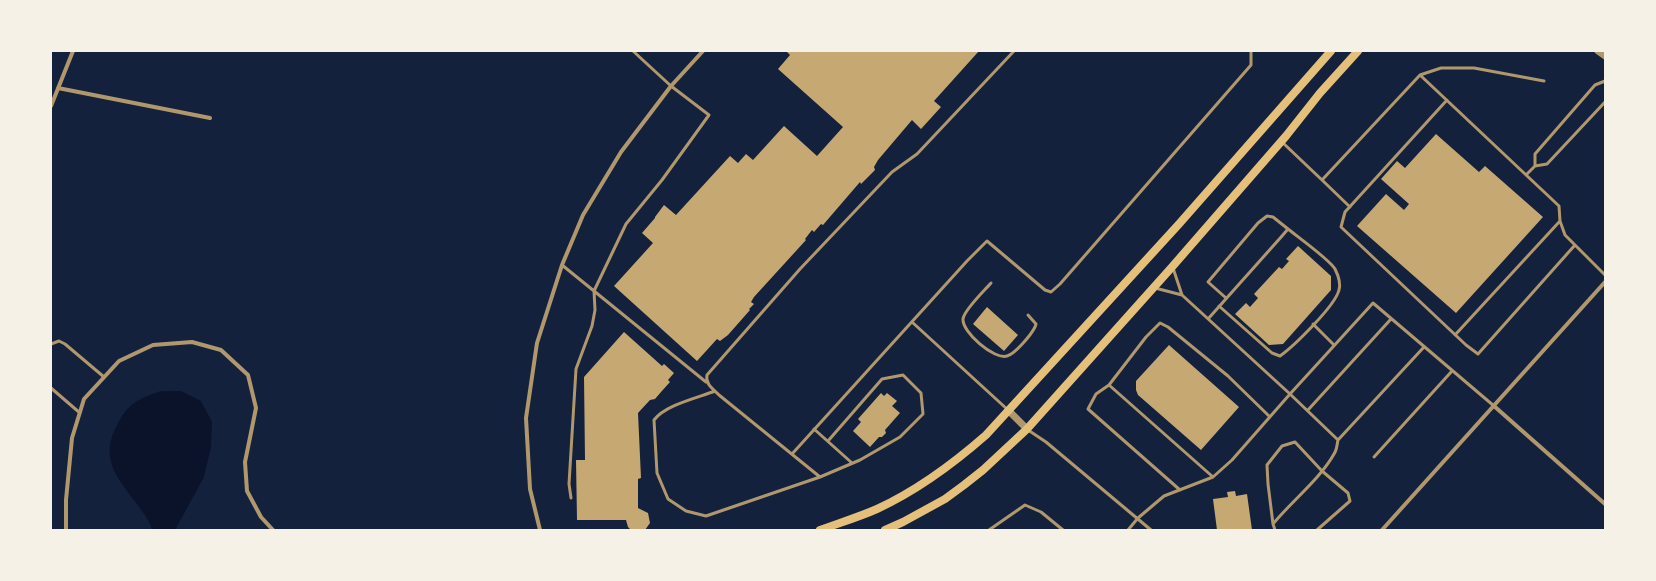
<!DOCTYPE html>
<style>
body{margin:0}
#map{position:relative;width:1656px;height:581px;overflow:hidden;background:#14213d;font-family:"Exo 2",sans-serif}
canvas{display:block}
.frame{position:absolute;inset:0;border:52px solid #f6f1e7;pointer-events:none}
</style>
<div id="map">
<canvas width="1656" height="581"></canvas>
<div class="frame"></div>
</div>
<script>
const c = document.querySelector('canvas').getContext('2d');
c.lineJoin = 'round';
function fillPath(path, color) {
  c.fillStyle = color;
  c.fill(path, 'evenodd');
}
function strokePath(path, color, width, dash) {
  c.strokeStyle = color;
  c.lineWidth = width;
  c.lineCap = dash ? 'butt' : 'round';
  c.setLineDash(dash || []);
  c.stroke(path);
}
fillPath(new Path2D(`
 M161 391H181L201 401 212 422 211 447 204 477 175 530H152C149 519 143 513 137 504 117 478 99 458 117 425 128 403 138 399 161 391Z`), '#0b132b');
fillPath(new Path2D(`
 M786 51H979L934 101 941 107 921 129 912 120 878 160 874 167 875 170 861 184 860 182 823 225 821 224 814 232 812 230 805 239 806 240 754 297 751 302 754 304 749 309 750 310 728 335 720 341 717 339 697 361 614 286 653 243 642 233 655 218V217L664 205 676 215 730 156 738 163 746 154 753 160 784 126 817 156 843 127 778 69 790 55Z
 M1436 134 1479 172 1485 166 1543 217 1456 313 1357 226 1386 194 1404 210 1409 204 1381 179 1397 161 1405 168Z
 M1298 246 1331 276V290L1283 344 1269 345 1235 314 1246 303 1250 307 1258 298 1254 294 1279 267 1282 269 1289 261 1286 259Z
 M987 307 1018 335 1004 351 973 324Z
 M624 332 662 366 664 364 674 373 668 380 670 382 661 392 655 399 650 400 638 413 641 478 638 479V508L648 513 650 523 645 530H631L628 527 626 520H577L576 460H585L584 377Z
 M1169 345 1239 407 1201 450 1138 395 1136 390V381Z
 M881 393 884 396 887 393 897 401 892 406 900 413 885 430 886 433 882 437H879L870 447 853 431 861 422 858 419Z
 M1235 491 1236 496 1247 494 1252 530H1217L1213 499 1228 497 1227 492Z`), '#c6a872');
strokePath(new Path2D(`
 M1420 75 1559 206 1560 221 1565 235 1605 275
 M1605 81 1595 85 1535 154V166L1547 164 1605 102
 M1447 100 1345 212 1341 227 1466 345 1478 354 1575 245
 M1282 142 1322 180 1420 75 1441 68H1474L1544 81
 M1526 175 1535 166
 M1322 180 1350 207
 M562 265 706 382
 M1173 268 1182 295
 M991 283C985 290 964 310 963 319 962 332 994 360 1007 356 1015 354 1031 335 1035 327L1036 324 1028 315
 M1219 306 1272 353 1280 356C1294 346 1335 306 1339 290 1341 283 1338 275 1335 269 1330 260 1298 237 1288 229
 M1208 319 1282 236 1288 229 1273 217 1267 216 1258 223 1208 282 1226 298
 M912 322 1008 410
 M1313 324 1334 345
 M1455 335 1560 221
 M51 344 59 341 65 344 104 377
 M1109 385 1146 337 1160 323 1168 327 1228 376 1270 417
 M51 388 80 413
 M715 391C697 398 665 405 654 420L657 473 668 499 686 511 706 516 820 477
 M1308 410 1391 319
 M814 429 852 463
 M1028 430 1046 442 1151 530
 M1338 440 1424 347
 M828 441 882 379 903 375 921 393 923 414 900 437 860 460 820 477 719 395C713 389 705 384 707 375L800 269 892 172 917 154 1014 51
 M792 454 967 261 987 241 1045 290 1051 292 1060 284 1251 65V51
 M1374 457 1452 371
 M1180 490 1088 409 1096 394 1109 385 1213 477
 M571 498 569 484 576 369 592 326 595 310 594 291 626 224 662 180 709 115 671 86 633 51
 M1273 524 1268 484 1267 465 1282 446 1295 442 1322 471 1348 493 1350 501 1317 530
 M989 530 1025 505 1041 512 1063 530
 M1128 530 1138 518 1164 496 1213 477 1232 460 1290 394 1182 295 1155 288
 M1275 530 1273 524C1291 502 1320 479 1334 454 1337 450 1337 444 1338 440L1290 394 1373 303 1494 406`), '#b1986c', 3);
strokePath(new Path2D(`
 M58 88 210 118
 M51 106 73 51
 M1494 406 1605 504
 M66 530V500L72 438 84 399 119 361 153 345 192 342 221 350 248 375 256 408 245 462 247 491 261 517 273 530
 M540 530 530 489 526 418 537 343 562 265 583 215 621 152 671 86 703 51
 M1382 530 1605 282`), '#b1986c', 4);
strokePath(new Path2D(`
 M1598 51 1605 56
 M1009 411 1027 429`), '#b1986c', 7);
strokePath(new Path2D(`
 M820 530C839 523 859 517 877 509 918 490 953 464 986 435L1179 224 1331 51
 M885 530 903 522 945 499 964 485 983 470 1027 429 1172 267 1286 136 1320 93 1358 51`), '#e5c07b', 8);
</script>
